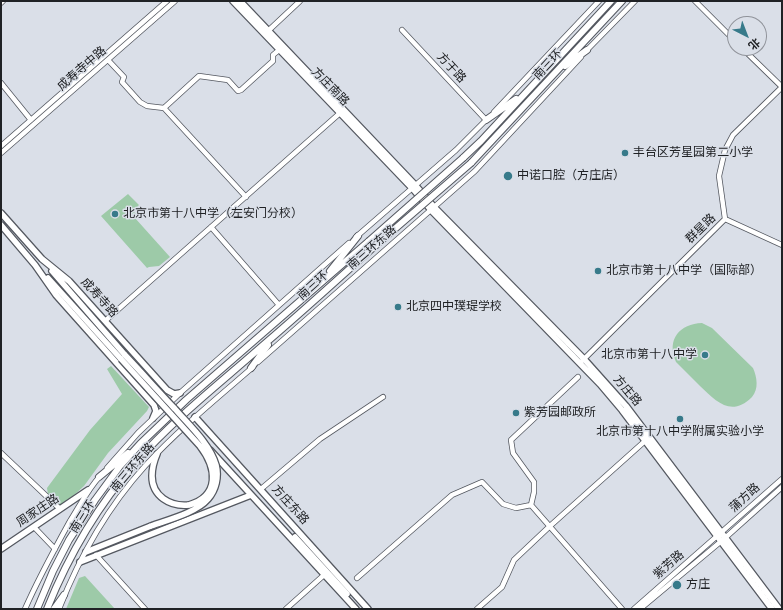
<!DOCTYPE html>
<meta charset="utf-8">
<style>
body{margin:0}
#map{position:relative;width:783px;height:610px;overflow:hidden;background:#dadfe8;font-family:"DM Sans","Noto Sans SC",sans-serif}
canvas{display:block}
.frame{position:absolute;inset:0;border:2px solid #202225;pointer-events:none}
.north{position:absolute;left:727px;top:16px;width:40px;height:40px;box-sizing:border-box;background:#dadfe8;border:1px solid #90939a;border-radius:50%;rotate:138deg;font-size:11px;font-weight:700;line-height:16px;text-align:center;color:#202225}
.north::after{content:'';display:block;margin:auto;width:14px;height:18px;background:#377a8a;clip-path:polygon(50% 0,100% 100%,50% 72%,0 100%)}
</style>
<div id="map">
<canvas width="783" height="610"></canvas>
<div class="frame"></div>
<div class="north">北</div>
</div>
<script>
const c = document.querySelector('canvas').getContext('2d');
c.lineJoin = 'round';
function fillPath(path, color) {
  c.fillStyle = color;
  c.fill(path, 'evenodd');
}
function strokePath(path, color, width, dash) {
  c.strokeStyle = color;
  c.lineWidth = width;
  c.lineCap = dash ? 'butt' : 'round';
  c.setLineDash(dash || []);
  c.stroke(path);
}
function label(font, color, halo, rows, align = 'center') {
  c.font = font + ' "DM Sans","Noto Sans SC",sans-serif';
  c.lineWidth = 3;
  c.setLineDash([]);
  c.textBaseline = 'middle';
  c.strokeStyle = halo;
  c.fillStyle = color;
  for (const [text, x, y, turn = 0] of rows) {
    c.save();
    c.translate(x, y);
    c.rotate((+turn || 0) * Math.PI / 180);
    c.textAlign = isNaN(turn) ? turn : align;
    if (halo) c.strokeText(text, 0, 0);
    c.fillText(text, 0, 0);
    c.restore();
  }
}
fillPath(new Path2D(`
 M128 194 139 205 133 211 137 215 135 218 170 257 159 266 149 267 147 268 101 216Z
 M702 323 712 328 753 368C757 377 759 389 752 397 731 418 716 401 700 386 692 378 684 370 676 362 666 339 680 324 702 323Z
 M111 366 149 407 147 411 108 453 84 486 61 507 48 495 47 488 90 430 122 394 107 369Z
 M85 576 115 609H66L79 578Z`), '#9dcaa8');
const minor = new Path2D(`
 M695 1 735 41
 M1 3 3 1
 M402 30 486 120
 M268 31 300 1
 M742 48 782 87
 M586 51 635 1
 M108 60 124 77 122 82 140 102 147 106 164 108 246 197
 M1 83 31 120
 M164 108 199 76 228 80 238 91 241 90 273 61V55L279 50
 M494 112 599 1
 M1 146 167 1
 M1 153 175 1
 M725 219 719 176 725 150 733 135 782 87
 M725 219 782 245
 M211 227 279 305
 M356 237 456 150 487 119
 M105 321 340 113
 M258 362 475 171 581 57
 M580 363 725 219
 M578 377 511 440 513 453 534 482V492L531 505 622 609
 M1 453 60 509
 M107 468 138 433 180 393 349 243
 M261 489 320 439 383 397
 M34 527 55 549
 M96 555 145 609
 M357 578 452 495 482 482 503 504 516 508 531 505
 M25 609C38 579 54 550 70 521 80 505 88 489 101 475
 M59 609C79 558 108 507 145 466 178 430 216 399 253 367
 M286 609 324 575
 M477 609 502 587 514 560 550 526 645 441
 M634 609 782 479
 M640 609 725 538 782 487`);
const major = new Path2D(`
 M233 1 413 189 431 210 600 384 622 410 772 609
 M240 1 416 186 434 207 584 359 626 406 779 609
 M1 213 42 259 69 281 167 390 174 394 180 393
 M1 225 35 265 56 295 154 405 156 411 153 418
 M52 271 125 355
 M48 278 121 359
 M195 417 368 609
 M210 450 356 609
 M157 454C154 461 152 468 152 476 152 496 170 507 189 505
 M295 537 347 594
 M1 549 88 490
 M86 552 151 526
 M80 562 251 495`);
const highway = new Path2D(`
 M565 66 587 50
 M486 120 516 99
 M463 158 481 141 611 1
 M471 163 622 1
 M330 271 358 236
 M251 368 268 345
 M99 477 128 453
 M37 609 53 571 69 540 95 500 120 466 140 444 186 400 369 241
 M47 609C68 557 99 504 136 462 174 419 219 384 261 347 300 314 337 280 375 246
 M54 609 64 595`);
strokePath(minor, '#545860', 6);
strokePath(major, '#545860', 8);
strokePath(highway, '#545860', 8);
strokePath(minor, '#fff', 4.5);
strokePath(major, '#fff', 5.5);
strokePath(highway, '#fff', 6);
const majorBridge = new Path2D(`
 M125 355C142 373 158 391 175 409 189 425 210 444 216 465 219 477 216 490 208 499 196 513 167 520 151 526
 M121 359 200 446C217 468 220 496 189 505`);
const highwayBridge = new Path2D(`
 M369 241 463 158
 M375 246 471 163`);
strokePath(majorBridge, '#545860', 8, []);
strokePath(highwayBridge, '#545860', 8, []);
strokePath(majorBridge, '#fff', 5.5);
strokePath(highwayBridge, '#fff', 6);
for (const [x, y, r, color] of [
 [625,153,4,"#377a8a"],
 [508,176,5,"#377a8a"],
 [115,214,4,"#377a8a"],
 [598,271,4,"#377a8a"],
 [398,307,4,"#377a8a"],
 [705,355,4,"#377a8a"],
 [516,413,4,"#377a8a"],
 [680,419,4,"#377a8a"],
 [677,585,5,"#377a8a"]
]) {
  const dot = new Path2D();
  dot.arc(x, y, r, 0, 2 * Math.PI);
  c.fillStyle = color;
  c.fill(dot);
  strokePath(dot, '#dadfe8', 1.5);
}
label('12px', '#202225', '#dadfe8', [
 ["南三环",548,65,-47],
 ["方于路",451,68,47],
 ["成寿寺中路",82,69,-41],
 ["方庄南路",330,87,46],
 ["群星路",701,229,-44],
 ["南三环东路",372,248,-41],
 ["南三环",313,286,-42],
 ["成寿寺路",99,298,48],
 ["方庄路",627,391,50],
 ["南三环东路",133,468,-50],
 ["蒲方路",745,498,-42],
 ["方庄东路",290,505,48],
 ["周家庄路",38,511,-34],
 ["南三环",83,517,-58],
 ["紫芳路",669,565,-41]
]);
label('12px', '#202225', '#dadfe8', [
 ["丰台区芳星园第二小学",633,153],
 ["中诺口腔（方庄店）",517,176],
 ["北京市第十八中学（左安门分校）",123,214],
 ["北京市第十八中学（国际部）",606,271],
 ["北京四中璞瑅学校",406,307],
 ["北京市第十八中学",697,355,"right"],
 ["紫芳园邮政所",524,413],
 ["北京市第十八中学附属实验小学",680,432,"center"],
 ["方庄",686,585]
], 'left');
</script>
